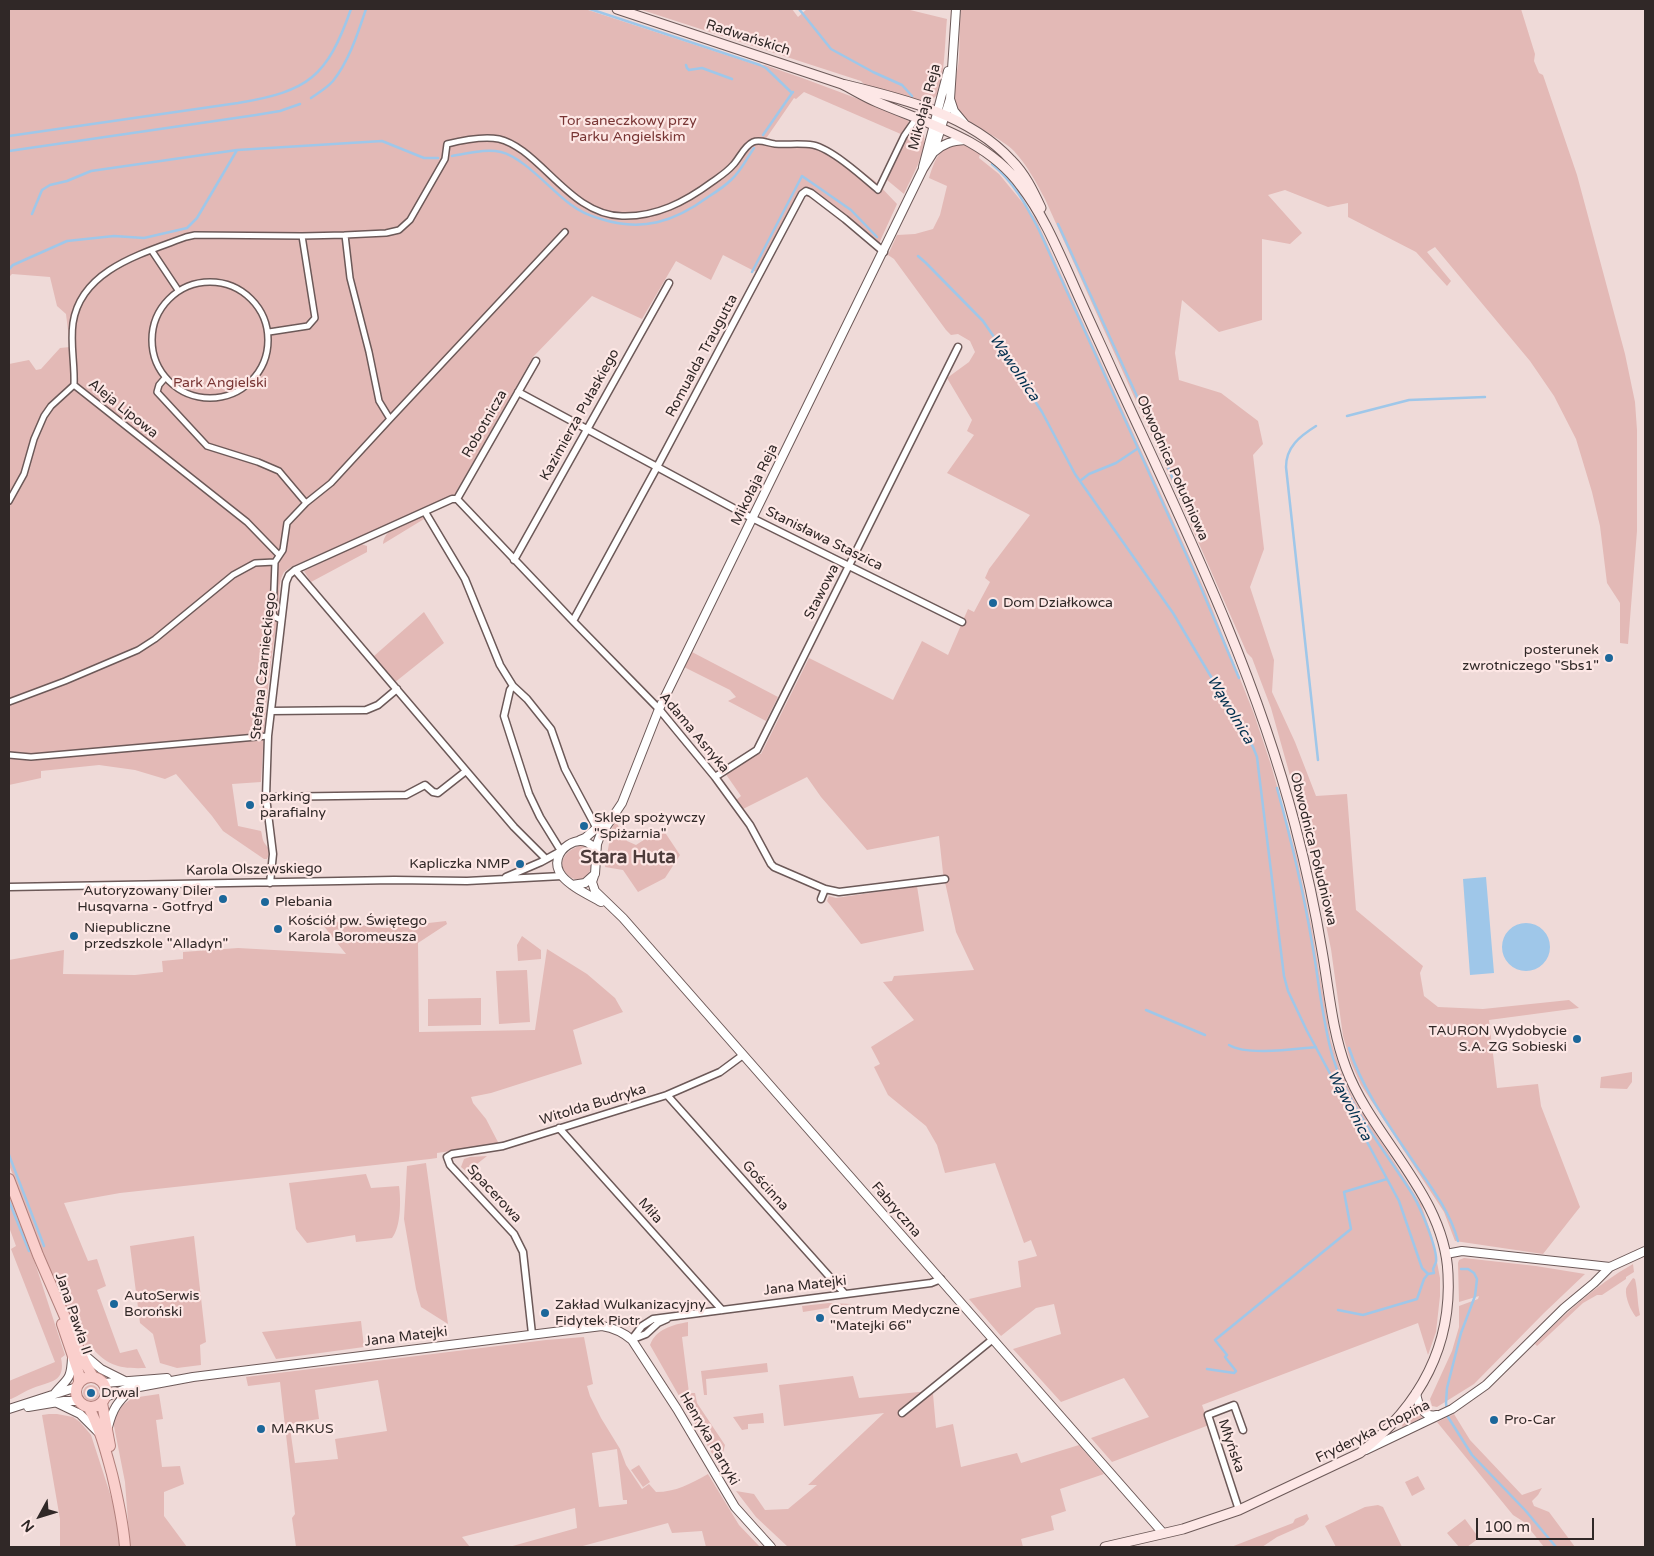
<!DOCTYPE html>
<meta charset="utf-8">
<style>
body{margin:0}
#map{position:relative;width:1654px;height:1556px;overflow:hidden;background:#efdad8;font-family:"Varela Round",sans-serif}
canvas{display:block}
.frame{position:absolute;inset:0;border:10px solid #302827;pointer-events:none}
.north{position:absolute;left:15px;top:1491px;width:50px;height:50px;-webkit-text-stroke:4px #fde7e5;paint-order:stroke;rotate:231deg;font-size:14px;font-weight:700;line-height:20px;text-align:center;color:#302827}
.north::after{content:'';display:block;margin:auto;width:18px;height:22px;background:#302827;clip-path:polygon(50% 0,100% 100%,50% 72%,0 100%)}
.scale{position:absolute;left:1476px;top:1518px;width:118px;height:22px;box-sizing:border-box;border:2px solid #302827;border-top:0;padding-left:6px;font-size:15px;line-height:18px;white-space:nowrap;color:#302827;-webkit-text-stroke:4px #fde7e5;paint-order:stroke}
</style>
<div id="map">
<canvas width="1654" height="1556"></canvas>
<div class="frame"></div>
<div class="north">N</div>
<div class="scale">100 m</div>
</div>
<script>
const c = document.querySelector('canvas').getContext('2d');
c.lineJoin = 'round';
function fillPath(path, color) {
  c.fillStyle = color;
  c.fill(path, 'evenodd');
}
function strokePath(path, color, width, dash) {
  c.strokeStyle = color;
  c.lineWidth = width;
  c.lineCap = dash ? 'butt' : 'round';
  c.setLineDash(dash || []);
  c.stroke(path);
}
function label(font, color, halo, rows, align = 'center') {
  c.font = font + ' "Varela Round",sans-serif';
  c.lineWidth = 4.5;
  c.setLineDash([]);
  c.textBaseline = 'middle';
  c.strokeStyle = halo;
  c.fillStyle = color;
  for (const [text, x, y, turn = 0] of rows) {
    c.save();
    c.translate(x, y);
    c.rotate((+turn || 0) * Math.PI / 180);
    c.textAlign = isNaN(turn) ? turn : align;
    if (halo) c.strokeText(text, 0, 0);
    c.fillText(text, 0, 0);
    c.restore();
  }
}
fillPath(new Path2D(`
 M9 9H585L757 65H765C814 82 862 99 909 121L903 135 804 92 796 99 794 98 765 140 816 143 855 166 875 181 897 204 876 250C856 233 828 204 804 195L758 273 723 255 711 280 676 261 642 319 592 296 533 357 455 494 291 567 284 572C276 586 281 603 278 618 268 672 264 727 261 782L232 784 238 826 261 831C262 834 262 837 263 840 266 848 273 848 267 859H264L223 831 212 816 176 774 165 779 135 770 99 765 41 771V778L9 785V364L29 360 36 370 41 369 60 348 70 347 66 314 57 306 50 277 12 274 9 277Z
 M639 9H792L798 17 807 9H906L947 19C945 36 945 82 936 96 931 102 925 102 918 100L916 102 865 85 861 81Z
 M961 9H1521L1535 54 1534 61 1539 73 1543 75 1577 175 1625 354 1635 402 1637 430V531L1628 644 1620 643V603L1607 583 1600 526 1592 492 1576 439 1554 396 1530 361 1435 247 1427 252 1451 281 1447 286 1416 252 1348 217V203L1328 207 1285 190 1268 195 1302 233 1290 244 1262 239V320L1219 332 1182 300 1175 353 1179 380 1221 393 1258 421 1263 444 1253 455 1264 549 1250 587 1274 660 1272 692 1295 742 1316 796 1347 794 1356 910 1423 966 1420 973 1424 996 1438 1007 1483 1009 1569 1000 1579 1008 1489 1020 1497 1088 1538 1084 1541 1106 1580 1207 1543 1254 1455 1241 1444 1212 1361 1085 1351 1063 1343 1036 1331 949 1309 843 1271 708 1252 658 1247 653 1150 432 1045 199C1036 182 1027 165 1014 151 998 135 967 126 957 107 950 93 958 73 959 58 960 42 959 25 961 9Z
 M914 125C917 127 921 129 923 133 930 147 910 180 904 194L887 180 906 136Z
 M957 144 967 146 980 154 979 158 999 174 1036 219 1206 593 1254 714 1271 765 1297 857 1312 929 1331 1041 1341 1072 1353 1098 1421 1204 1432 1236 1440 1278V1296L1436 1332 1428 1355 1418 1323 1202 1405 1209 1425 1112 1462 1091 1438 1149 1417 1124 1378 1061 1402 1013 1349 1061 1334 1054 1304 1036 1308 1001 1336 969 1299 1021 1287 1018 1261 1037 1256 1031 1240 1024 1243 995 1163 945 1173 937 1145 926 1126 888 1095 874 1067 880 1064 871 1047 914 1020 883 982 892 981 894 976 974 970 956 932 943 873 939 836 867 850 821 797 807 777 743 809 736 800 741 796 725 773 756 754H761L809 658 893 700 922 641 948 655 968 609 974 612 990 582 985 578 989 569 1030 515 947 473 974 435 967 431 972 420 947 378 969 362 975 352 970 341 958 334 951 335 946 330 894 259 888 255 897 235 915 234 933 229 940 215 947 186 929 178C935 160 938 148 957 144Z
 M422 516 424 519 383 544C384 527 409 522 422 516Z
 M361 544 367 546V552L311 582 304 571Z
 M424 612 444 643 394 683 374 656Z
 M692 652 778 697 766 721 728 701 736 697 730 690 684 667Z
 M615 820 627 841 636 845 662 828 680 855 665 878 638 892 623 870 605 867 611 832Z
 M581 845 587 847 592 854C592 860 592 868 589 873 580 894 539 861 581 845Z
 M917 886 924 931 861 944 827 901 829 896 836 898Z
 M319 920 385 928 446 921 447 924 418 943 419 1032 535 1030 547 949 587 974 615 998 623 1012 573 1030 582 1064 491 1093 471 1097 473 1103 486 1119 499 1144 437 1153V1158L430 1159 120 1193 64 1203 88 1261 97 1259 106 1286 97 1290 120 1353 137 1349 146 1368C120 1369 108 1366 91 1347L86 1348 85 1346 50 1273 9 1165V960L64 950 63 974 135 975 163 972 162 961 183 959V952L238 948 346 954Z
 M522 936 541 950V959L518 961 517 945Z
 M527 970 530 1022 499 1024 496 971Z
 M481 998V1025L428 1026V999Z
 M1632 1072V1082L1627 1089 1600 1088 1601 1077Z
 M487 1156 467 1172 461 1167 464 1159 470 1157Z
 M426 1163 448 1324 421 1307 416 1289 404 1219 407 1166Z
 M366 1174 371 1188 399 1186C401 1200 401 1227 392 1238L356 1242 355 1235 307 1243 296 1229 289 1183Z
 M9 1195 35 1263 65 1355 61 1358C66 1382 51 1381 33 1388 25 1391 18 1396 11 1399H9V1381L55 1362 11 1249 16 1246 9 1227Z
 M194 1236 206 1342 200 1345 201 1365 177 1368 160 1363 153 1334 140 1323 130 1246Z
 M1464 1258 1536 1266 1585 1274 1544 1313 1474 1384 1437 1407 1432 1406 1430 1399 1452 1351 1459 1327V1306L1478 1299 1479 1296 1459 1302 1458 1263 1459 1260Z
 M1633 1264 1634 1272 1626 1277V1279L1602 1295H1597L1583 1303 1537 1346 1535 1344C1565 1314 1595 1285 1633 1264Z
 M1633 1278 1635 1279C1638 1292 1637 1302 1640 1315L1636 1317C1631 1311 1625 1298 1626 1289 1627 1286 1631 1281 1633 1278Z
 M829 1303 852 1304 803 1312 802 1306Z
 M638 1317 639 1324 631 1327 610 1320Z
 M361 1321 364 1347 276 1359 262 1332Z
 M688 1322V1336L682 1337 689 1393H695L697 1403 725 1445 723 1453 714 1457 650 1345C656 1329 672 1325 688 1322Z
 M584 1337 593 1384 587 1386 590 1396 601 1418 620 1449 626 1465 642 1489 649 1484 656 1492C676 1492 690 1484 708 1474L739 1525 760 1547H706L702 1531 672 1533 668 1523 579 1547H509L577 1528 575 1508 462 1537 470 1547H296L292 1518 295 1514 280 1382 248 1386 246 1377 546 1340ZM378 1380 387 1431 335 1439 338 1459 295 1463 290 1428 294 1423 319 1419 315 1390ZM617 1449 623 1500H627V1504L599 1507 592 1453Z
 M767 1363 768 1372 706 1379 707 1395H704L701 1371Z
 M853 1376 859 1398 919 1392 933 1394 936 1428 953 1424 961 1467 1017 1453 1021 1463 1079 1445 1104 1474 1060 1489 1066 1511 1051 1516 1054 1530 1021 1539 1023 1547H788L756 1517 736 1491 754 1494 765 1510 788 1509 817 1485H808L884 1413 784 1426 779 1385Z
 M83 1393a8 8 0 1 1 16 0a8 8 0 1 1-16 0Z
 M159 1394 163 1419 156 1420 162 1467 180 1466 184 1484 164 1492V1516L187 1547H130L125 1482 113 1421 122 1406 132 1398Z
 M1415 1409H1417L1422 1418 1402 1427 1403 1422Z
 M763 1413 764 1423 748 1424V1429L742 1430 733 1417Z
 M49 1414H57L73 1417 80 1422 91 1435 115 1509 120 1547H60V1519L42 1415Z
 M1454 1414 1470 1440 1522 1495 1542 1488 1538 1495 1532 1501 1534 1506 1549 1512 1575 1547H1544L1524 1522 1513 1515 1437 1422Z
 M639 1465 650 1482 643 1487 631 1470Z
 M1418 1476 1425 1489 1412 1496 1405 1482Z
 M1378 1505 1383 1507 1402 1547H1336L1325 1526 1365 1507Z
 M1307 1514 1309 1519 1304 1525 1277 1537 1262 1547H1231L1293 1523 1295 1519Z
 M1465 1519 1479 1538 1467 1547H1459L1447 1533Z`), '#e3b9b6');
fillPath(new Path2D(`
 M1486 877 1494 973 1470 975 1463 879Z
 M1502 947a24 24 0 1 1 48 0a24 24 0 1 1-48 0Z`), '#9fc7e9');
strokePath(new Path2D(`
 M590 9 760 65 766 68 792 93 793 92
 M799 9 831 49 873 72 902 85 912 96
 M686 65 687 68 689 70 702 68 732 79
 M311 98C318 93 327 88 333 81 349 61 358 33 366 9
 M763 135 792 93
 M9 136 238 103C309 91 327 77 351 9
 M9 151 256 115 280 111 300 104
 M452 156C467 154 485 148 501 152 523 157 551 190 570 204 579 211 590 216 601 219 642 232 674 222 708 197 716 192 725 186 732 179 741 171 747 158 754 148
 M992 164C1014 182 1026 205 1039 230L1199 583 1239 678
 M32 214 42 190 50 185 67 181 91 171 237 150 382 141 424 158H438
 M1058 224 1157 440 1181 499
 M918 256 926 263 983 321 994 337 1042 412 1075 474 1173 613 1253 747 1257 757 1259 774 1284 976 1288 991 1307 1031 1399 1201 1422 1268 1428 1274 1434 1273 1433 1269C1434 1267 1435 1264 1436 1262 1438 1249 1420 1207 1413 1195 1386 1152 1348 1106 1333 1058 1322 1021 1319 981 1312 943 1303 890 1291 839 1277 788
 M9 269 13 265 67 241 114 236 144 238 187 228 197 218 237 150
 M752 272 802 176 851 210 877 237
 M1347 416 1409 400 1485 397
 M1316 426C1300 436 1286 447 1286 467L1318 760
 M1080 481 1089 474 1116 463 1137 449
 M1146 1010 1205 1035
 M1229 1045C1247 1056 1294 1049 1316 1047
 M1349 1048C1363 1091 1390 1127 1415 1164 1432 1188 1450 1212 1458 1241
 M9 1155 44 1246
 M9 1201 29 1251
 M1461 1269H1468L1474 1273 1477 1279 1475 1296 1461 1333 1447 1388 1446 1403 1448 1417 1472 1455 1525 1510 1556 1547
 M1338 1310 1363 1315 1417 1299 1424 1279 1428 1274
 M1207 1369 1234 1373 1236 1371 1225 1357 1227 1355 1215 1340 1351 1229 1344 1192 1387 1179`), '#9fc7e9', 2.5);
const pedestrian = new Path2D(`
 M302 236 345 235
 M152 251 178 290
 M152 340a58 58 0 1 1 116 0a58 58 0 1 1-116 0Z
 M269 332 308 326 315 318 302 236 195 235 186 237C144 253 81 269 73 323 70 344 75 364 74 385L247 522 279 555
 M165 378 159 385 157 392 207 446 258 462 279 471 306 503 331 483 390 419 379 401 369 352 350 278 345 235 386 233 399 230 410 220 445 159 447 144C463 140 482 136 499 139 508 141 516 146 523 151 554 174 580 215 622 216 656 217 685 202 712 182 719 177 727 172 733 165 739 159 744 146 753 142 760 139 767 143 775 144 787 145 800 143 813 145 832 149 863 177 878 190L904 136 913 123
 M390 419 565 232
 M9 501 24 474 34 439 44 416 51 406 74 385
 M281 620 275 617 273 614 275 562 283 550 287 523 306 503
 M9 702 65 681 138 650 155 639 233 575 255 563 275 562
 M9 755 31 757 268 736`);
const minor = new Path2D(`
 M518 392 748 516 962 622
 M457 499 573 621 659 709 715 777 750 825 771 864 774 867 825 889 839 892 945 879
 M457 499 536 361
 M425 512 465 579 500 665 513 686 527 699 551 729 565 769 596 827
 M514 560 669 283
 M295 570 514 827 546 859
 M573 621 657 467 802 194 806 191 811 193 845 219 884 252
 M271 711 366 710 378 705 397 689
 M715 777 757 750 958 347
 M266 797 406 795 425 785 433 792 438 793 466 771
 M506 877 541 862 561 851 540 817 529 794 504 716 510 690 513 686
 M270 883 273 854 266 797 268 736 286 582 289 575 295 570 452 499H457
 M9 887 394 880 467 881 562 876
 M821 899 825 889
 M667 1095 845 1294
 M559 1128 722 1310
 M532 1334 523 1252 514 1234 450 1165 447 1157 452 1154 503 1146 667 1095 720 1072 743 1055
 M632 1339 642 1326 653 1319 931 1283 941 1279
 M633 1339 646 1334 658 1323 667 1319
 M902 1413 993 1339
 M1239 1510 1208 1415 1234 1405 1243 1430`);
const tertiary = new Path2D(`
 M950 99 954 111 964 123
 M934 152C944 143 952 141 965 140
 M923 167 948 71
 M580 840 585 838 608 818
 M596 853C586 825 543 852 562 876 571 887 589 895 601 902
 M594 876 592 882 595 891 623 918 1163 1533
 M572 885 585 883 595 874 597 844 600 836 622 803 659 709 923 169 933 153 950 99 956 9
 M1446 1254 1462 1251 1610 1267 1645 1251
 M81 1352 101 1369 127 1382
 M104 1383 167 1378
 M55 1393C68 1378 71 1380 72 1358
 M1416 1393C1418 1405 1423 1418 1437 1415
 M106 1397 123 1390 193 1377 602 1326C614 1328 623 1332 632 1340L677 1409 735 1507 771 1547
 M55 1402 80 1414 98 1432
 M28 1407 64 1401H78
 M9 1409 77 1387
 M108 1427C113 1408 117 1403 131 1389
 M1366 1450 1452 1409 1486 1385 1564 1308 1594 1283 1610 1267`);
const secondary = new Path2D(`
 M617 9 842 84C900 98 969 114 1011 160 1025 174 1033 191 1041 208
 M842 84C854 90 865 97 877 102 928 124 987 139 1021 186 1042 213 1056 246 1070 277 1084 309 1099 341 1113 372 1181 520 1254 667 1295 825 1306 867 1315 908 1322 951 1329 990 1332 1031 1346 1068 1372 1138 1445 1195 1448 1274 1452 1349 1417 1408 1360 1453L1239 1510 1183 1529 1105 1547`);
const primary = new Path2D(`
 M9 1179 38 1255 85 1363 93 1377
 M62 1324 79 1374V1383
 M76 1392a15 15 0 1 1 30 0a15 15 0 1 1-30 0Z
 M102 1403 110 1446
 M89 1408C100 1428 106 1452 112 1474 118 1499 123 1522 125 1547`);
strokePath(pedestrian, '#6c5958', 8);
strokePath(minor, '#6c5958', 9);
strokePath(tertiary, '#6c5958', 10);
strokePath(secondary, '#6c5958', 11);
strokePath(primary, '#b1807c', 12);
strokePath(pedestrian, '#fff', 5);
strokePath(minor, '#fff', 6);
strokePath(tertiary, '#fff', 8);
strokePath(secondary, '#fde7e6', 9);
strokePath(primary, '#facfcc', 10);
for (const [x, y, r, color] of [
 [993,603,5,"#1c679a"],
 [1609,658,5,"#1c679a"],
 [250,805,5,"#1c679a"],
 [584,826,5,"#1c679a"],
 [520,864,5,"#1c679a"],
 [223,899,5,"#1c679a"],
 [265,902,5,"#1c679a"],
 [278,929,5,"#1c679a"],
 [74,936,5,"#1c679a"],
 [1577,1039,5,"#1c679a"],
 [114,1304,5,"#1c679a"],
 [545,1313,5,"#1c679a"],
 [820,1318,5,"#1c679a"],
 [91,1393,5,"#1c679a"],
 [1494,1420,5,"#1c679a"],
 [261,1429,5,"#1c679a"]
]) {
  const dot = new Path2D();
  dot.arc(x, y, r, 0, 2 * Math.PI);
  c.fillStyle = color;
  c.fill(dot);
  strokePath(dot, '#fde7e5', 2);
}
label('14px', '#302827', '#fde7e5', [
 ["Radwańskich",748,38,18],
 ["Mikołaja Reja",925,107,-75],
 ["Romualda Traugutta",702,356,-62],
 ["Aleja Lipowa",123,409,39],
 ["Kazimierza Pułaskiego",580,415,-61],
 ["Robotnicza",485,424,-60],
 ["Obwodnica Południowa",1172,468,66],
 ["Mikołaja Reja",755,485,-64],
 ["Stanisława Staszica",824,539,26],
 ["Stawowa",822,592,-63],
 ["Stefana Czarnieckiego",264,666,-84],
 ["Adama Asnyka",694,733,50],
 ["Obwodnica Południowa",1313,849,76],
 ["Karola Olszewskiego",254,870,-1],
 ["Witolda Budryka",593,1105,-17],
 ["Gościnna",765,1186,48],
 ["Spacerowa",494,1194,47],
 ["Fabryczna",896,1210,49],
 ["Miła",650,1211,48],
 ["Jana Matejki",805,1286,-7],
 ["Jana Pawła II",73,1314,71],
 ["Jana Matejki",406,1337,-7],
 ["Fryderyka Chopina",1373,1432,-26],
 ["Henryka Partyki",709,1439,60],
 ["Młyńska",1231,1446,71]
]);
label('14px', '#783534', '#fde7e5', [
 ["Tor saneczkowy przy",628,121],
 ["Parku Angielskim",628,137],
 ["Park Angielski",220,383]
]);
label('14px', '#302827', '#fde7e5', [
 ["Dom Działkowca",1003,603],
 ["posterunek",1599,650,"right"],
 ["zwrotniczego \"Sbs1\"",1599,666,"right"],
 ["parking",260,797],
 ["parafialny",260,813],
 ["Sklep spożywczy",594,818],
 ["\"Spiżarnia\"",594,834],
 ["Kapliczka NMP",510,864,"right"],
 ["Autoryzowany Diler",213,891,"right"],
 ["Husqvarna - Gotfryd",213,907,"right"],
 ["Plebania",275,902],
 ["Kościół pw. Świętego",288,921],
 ["Karola Boromeusza",288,937],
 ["Niepubliczne",84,928],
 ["przedszkole \"Alladyn\"",84,944],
 ["TAURON Wydobycie",1567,1031,"right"],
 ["S.A. ZG Sobieski",1567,1047,"right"],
 ["AutoSerwis",124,1296],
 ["Boroński",124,1312],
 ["Zakład Wulkanizacyjny",555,1305],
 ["Fidytek Piotr",555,1321],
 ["Centrum Medyczne",830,1310],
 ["\"Matejki 66\"",830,1326],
 ["Drwal",101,1393],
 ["Pro-Car",1504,1420],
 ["MARKUS",271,1429]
], 'left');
label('italic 15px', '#002f4e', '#fde7e5', [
 ["Wąwolnica",1014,368,56],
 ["Wąwolnica",1230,710,59],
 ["Wąwolnica",1349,1106,62]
]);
label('bold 19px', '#4c3b3a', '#fde7e5', [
 ["Stara Huta",628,858]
]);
</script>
